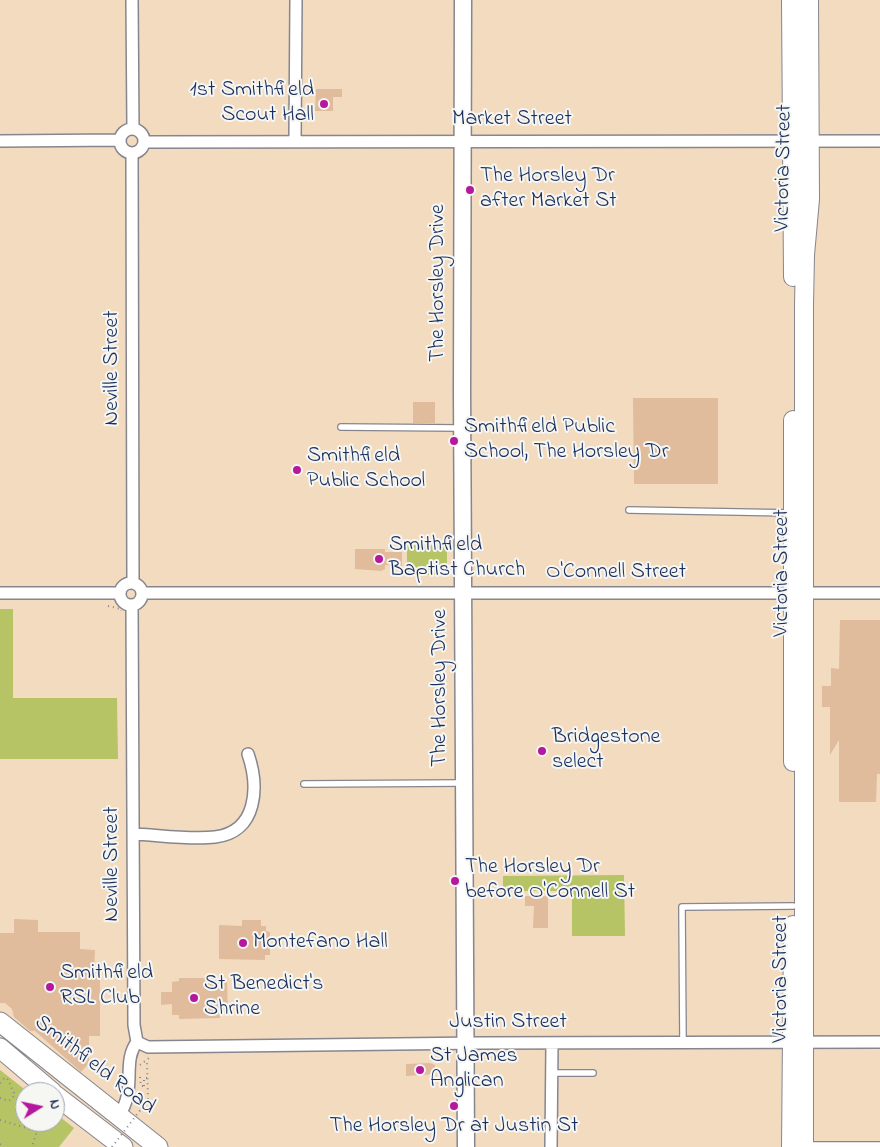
<!DOCTYPE html>
<style>
body{margin:0}
#map{position:relative;width:880px;height:1147px;overflow:hidden;background:#f3dbbf;font-family:"Indie Flower",sans-serif}
canvas{display:block}
.north{position:absolute;left:15px;top:1082px;width:50px;height:50px;box-sizing:border-box;background:#f6f6f2;border:1px solid #9ea6b7;border-radius:50%;rotate:80deg;font-size:14px;font-weight:700;line-height:20px;text-align:center;color:#1b2f5e}
.north::after{content:'';display:block;margin:auto;width:18px;height:22px;background:#b5179e;clip-path:polygon(50% 0,100% 100%,50% 72%,0 100%)}
</style>
<div id="map">
<canvas width="880" height="1147"></canvas>
<div class="north">N</div>
</div>
<script>
const c = document.querySelector('canvas').getContext('2d');
c.lineJoin = 'round';
function fillPath(path, color) {
  c.fillStyle = color;
  c.fill(path, 'evenodd');
}
function strokePath(path, color, width, dash) {
  c.strokeStyle = color;
  c.lineWidth = width;
  c.lineCap = dash ? 'butt' : 'round';
  c.setLineDash(dash || []);
  c.stroke(path);
}
function label(font, color, halo, rows, align = 'center') {
  c.font = font + ' "Indie Flower",sans-serif';
  c.lineWidth = 4;
  c.setLineDash([]);
  c.textBaseline = 'middle';
  c.strokeStyle = halo;
  c.fillStyle = color;
  for (const [text, x, y, turn = 0] of rows) {
    c.save();
    c.translate(x, y);
    c.rotate((+turn || 0) * Math.PI / 180);
    c.textAlign = isNaN(turn) ? turn : align;
    if (halo) c.strokeText(text, 0, 0);
    c.fillText(text, 0, 0);
    c.restore();
  }
}
fillPath(new Path2D(`
 M407 545 447 546V575H407Z
 M0 609H13V698H117L118 759H0Z
 M624 875 625 936H572V891H503V876Z
 M0 1070 28 1092H25V1122H55V1113L74 1128 59 1147H0Z`), '#b7c466');
fillPath(new Path2D(`
 M316 89H342V97H333V111H315Z
 M633 398H718V484H634Z
 M413 402H435V423H413Z
 M355 549H385V552H402V566L385 565V569L381 571 355 569Z
 M840 620H880V774H877L876 802H839V740L830 755V707H822V686H831V668L839 669Z
 M525 896H548V928H533L534 906H525Z
 M14 919 38 920V932H80V949L95 950 94 972H100V1036H89V1063L81 1072 35 1031H30L14 1017 12 1009 5 1003H0V933H14Z
 M242 920H261V926H266V931L270 932V955H265V960L219 959V925L242 926Z
 M179 978H219V981H227L228 1014H220V1018L179 1019V1015H172V1004L161 1005V992H172V982L179 981Z
 M430 1063 435 1065V1074L406 1076V1064Z`), '#e0bb9c');
const service = new Path2D(`
 M341 427 460 428
 M629 510 792 513
 M304 784 462 783
 M683 1043 682 907 793 906
 M551 1073H593
 M806 1145H880`);
const minor = new Path2D(`
 M132 0 133 129
 M120 141a12 12 0 1 1 24 0a12 12 0 1 1-24 0Z
 M295 140 296 0
 M0 141 120 140
 M145 142 880 141
 M132 154 133 583
 M120 594a11 11 0 1 1 22 0a11 11 0 1 1-22 0Z
 M0 593H120
 M143 593H880
 M132 606 134 1025 137 1042
 M133 834C158 835 190 840 215 837 258 832 259 786 248 754
 M137 1042 148 1047 480 1043 880 1042
 M118 1117C138 1089 121 1063 137 1042
 M551 1147 552 1043`);
const secondary = new Path2D(`
 M463 0 462 391 466 1147`);
const primary = new Path2D(`
 M791 0 793 277
 M793 762V420
 M791 1147 793 925
 M804 1147V305L805 255 810 199 809 0`);
const trunk = new Path2D(`
 M0 1022 158 1147
 M0 1048 52 1092
 M55 1095 123 1147`);
strokePath(service, '#87858e', 8);
strokePath(minor, '#87858e', 14);
strokePath(secondary, '#87858e', 19);
strokePath(primary, '#87858e', 20);
strokePath(trunk, '#87858e', 21);
strokePath(new Path2D(`
 M108 606 121 609V611
 M140 1065 149 1058
 M140 1077 141 1086H144
 M0 1083 6 1076
 M144 1086V1078H148
 M0 1098 9 1101 15 1095 6 1076
 M0 1120 30 1129 33 1122
 M30 1129 37 1131 32 1147
 M0 1144 3 1147`), '#87858e', 2, [1, 4]);
strokePath(service, '#fff', 5.5);
strokePath(minor, '#fff', 11);
strokePath(secondary, '#fff', 16);
strokePath(primary, '#fff', 18);
strokePath(trunk, '#fff', 19);
strokePath(new Path2D(`
 M112 1147 148 1100 147 1062`), '#87858e', 2, [1, 4]);
for (const [x, y, r, color] of [
 [324,104,5,"#b5179e"],
 [470,190,5,"#b5179e"],
 [454,441,5,"#b5179e"],
 [297,470,5,"#b5179e"],
 [379,559,5,"#b5179e"],
 [542,751,5,"#b5179e"],
 [455,881,5,"#b5179e"],
 [243,943,5,"#b5179e"],
 [50,987,5,"#b5179e"],
 [194,998,5,"#b5179e"],
 [420,1070,5,"#b5179e"],
 [454,1106,5,"#b5179e"]
]) {
  const dot = new Path2D();
  dot.arc(x, y, r, 0, 2 * Math.PI);
  c.fillStyle = color;
  c.fill(dot);
  strokePath(dot, '#f6f6f2', 2);
}
label('22px', '#1b2f5e', '#f6f6f2', [
 ["1st Smithfield",314,91,"right"],
 ["Scout Hall",314,116,"right"],
 ["The Horsley Dr",480,177],
 ["after Market St",480,202],
 ["Smithfield Public",464,428],
 ["School, The Horsley Dr",464,453],
 ["Smithfield",307,457],
 ["Public School",307,482],
 ["Smithfield",389,546],
 ["Baptist Church",389,571],
 ["Bridgestone",552,738],
 ["select",552,763],
 ["The Horsley Dr",465,868],
 ["before O'Connell St",465,893],
 ["Montefano Hall",253,943],
 ["Smithfield",60,974],
 ["RSL Club",60,999],
 ["St Benedict's",204,985],
 ["Shrine",204,1010],
 ["St James",430,1057],
 ["Anglican",430,1082],
 ["The Horsley Dr at Justin St",454,1127,"center"]
], 'left');
label('22px', '#1b2f5e', '#f6f6f2', [
 ["Market Street",512,120],
 ["Victoria Street",785,168,-89],
 ["The Horsley Drive",439,283,-90],
 ["Neville Street",113,368,-90],
 ["O'Connell Street",616,573],
 ["Victoria Street",783,573,-90],
 ["The Horsley Drive",441,688,-90],
 ["Neville Street",113,864,-90],
 ["Victoria Street",782,979,-90],
 ["Justin Street",508,1023],
 ["Smithfield Road",94,1066,38]
]);
</script>
